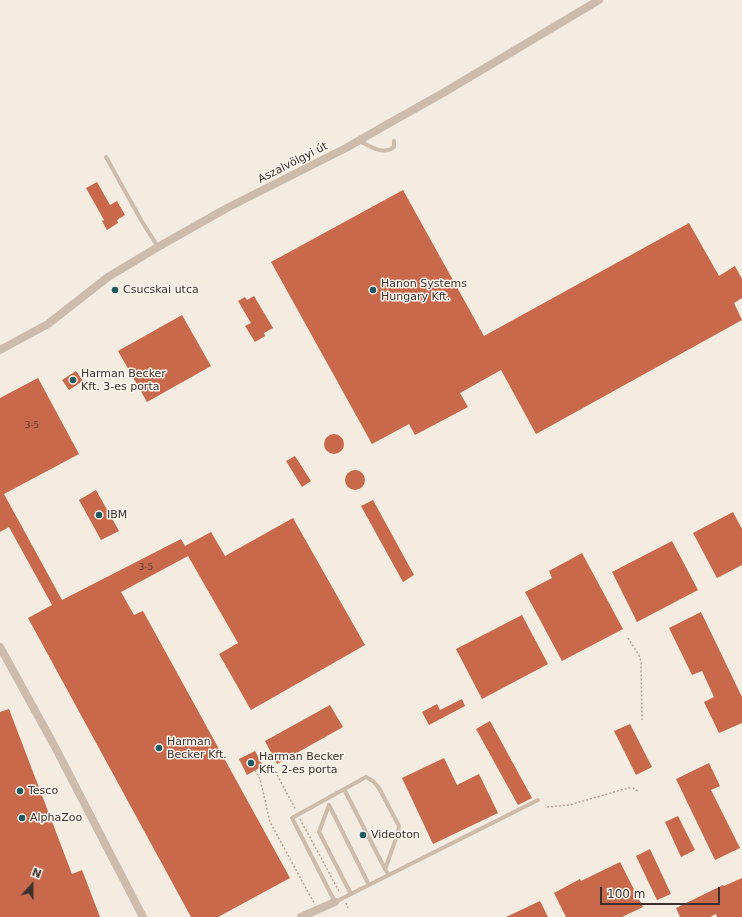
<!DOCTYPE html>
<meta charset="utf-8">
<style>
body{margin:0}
#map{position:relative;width:742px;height:917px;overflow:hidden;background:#f4ebe1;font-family:"DejaVu Sans",sans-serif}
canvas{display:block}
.north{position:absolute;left:12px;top:865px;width:40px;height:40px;-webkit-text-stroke:3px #fbf5ee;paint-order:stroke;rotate:21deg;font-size:11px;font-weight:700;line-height:16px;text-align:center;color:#3b302b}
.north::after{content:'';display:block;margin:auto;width:14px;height:18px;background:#3b302b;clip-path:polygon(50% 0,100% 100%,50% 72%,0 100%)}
.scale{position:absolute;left:600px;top:887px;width:120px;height:18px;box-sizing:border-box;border:2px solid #3b302b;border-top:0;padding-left:5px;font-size:12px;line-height:14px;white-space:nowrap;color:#3b302b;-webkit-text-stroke:3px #fbf5ee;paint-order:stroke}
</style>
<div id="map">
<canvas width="742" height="917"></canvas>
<div class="north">N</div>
<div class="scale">100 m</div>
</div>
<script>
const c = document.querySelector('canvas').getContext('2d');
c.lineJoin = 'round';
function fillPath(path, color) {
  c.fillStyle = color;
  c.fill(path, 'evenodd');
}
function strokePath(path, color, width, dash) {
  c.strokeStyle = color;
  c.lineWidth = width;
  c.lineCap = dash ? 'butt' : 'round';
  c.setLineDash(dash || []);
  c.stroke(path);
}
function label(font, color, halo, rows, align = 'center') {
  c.font = font + ' "DejaVu Sans",sans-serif';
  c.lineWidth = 3;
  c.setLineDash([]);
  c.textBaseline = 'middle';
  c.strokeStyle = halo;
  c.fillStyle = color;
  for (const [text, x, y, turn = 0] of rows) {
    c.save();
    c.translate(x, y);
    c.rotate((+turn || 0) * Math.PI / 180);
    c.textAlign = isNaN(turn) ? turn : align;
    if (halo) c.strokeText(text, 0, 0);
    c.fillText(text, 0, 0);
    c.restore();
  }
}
fillPath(new Path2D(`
 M97 182 110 205 117 201 125 215 117 220 118 223 107 230 102 221 104 220 86 188Z
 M403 190 484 336 689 223 719 276 735 266 742 279V298L734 303 742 320 536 434 501 370 460 393 468 407 415 435 409 424 372 444 271 262Z
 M254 296 273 328 264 333 265 336 255 342 245 326 251 323 238 301 245 297 247 300Z
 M182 315 211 366 147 402 118 351Z
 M76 371 83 381 69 390 62 380Z
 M38 378 79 454 4 494 62 600 181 539 185 546 211 532 225 556 293 518 365 645 251 710 219 654 238 643 188 556 121 592 134 615 143 611 290 878 218 917H191L28 618 52 605 9 527 0 532V398Z
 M324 444a10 10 0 1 1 20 0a10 10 0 1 1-20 0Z
 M295 456 311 481 302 487 286 461Z
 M345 480a10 10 0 1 1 20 0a10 10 0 1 1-20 0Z
 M96 490 119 531 101 540 79 500Z
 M373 500 414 575 403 582 361 506Z
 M733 512 742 529V565L717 578 693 533Z
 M672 541 698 590 637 622 612 572Z
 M582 553 623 629 562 661 525 592 552 578 549 571Z
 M701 612 742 697V723L719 733 704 702 714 697 702 671 692 675 669 628Z
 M522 615 548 664 482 699 456 649Z
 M462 699 465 706 429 725 422 712 437 704 440 710Z
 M330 705 343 727 277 764 265 741Z
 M9 709 72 874 82 870 100 917H0V712Z
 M490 721 532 798 518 805 476 729Z
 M630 724 652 767 636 775 614 731Z
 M255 751 263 766 247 775 239 759Z
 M444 758 457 785 479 774 498 813 433 844 402 778Z
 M709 763 720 786 711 790 740 848 715 860 676 779Z
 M678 816 695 850 681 857 665 822Z
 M650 849 671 894 657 900 636 856Z
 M620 862 643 907 622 917H566L554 893 580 879 581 881Z
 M742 878V917H717L716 914 710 917H680L676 908 723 885 724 886Z
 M540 901 548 917H506Z`), '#c8694b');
strokePath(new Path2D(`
 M628 638 639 655 641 662 642 720
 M255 770 260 779 270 822 314 903
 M277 775 296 810
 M547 807 569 805 628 788H633L639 792
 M300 819 340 893
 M346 903 348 908`), '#b9a596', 1.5, [2, 2]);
strokePath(new Path2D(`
 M359 141C370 146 383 156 394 147V141
 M106 157 141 220 158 247
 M344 789 385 869
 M329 805 319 832 351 894
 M329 805 369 885
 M389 875 385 869 398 833 399 826 379 788 373 781 366 777 292 818 335 902 538 800`), '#cdbbac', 4);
strokePath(new Path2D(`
 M0 350 48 324 108 277 158 247 227 208 346 148 386 125 443 93 599 0
 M0 647 54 745 143 917
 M301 917 335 902`), '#cdbbac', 8);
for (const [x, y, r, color] of [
 [115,290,4,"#1f5a5e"],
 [373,290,4,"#1f5a5e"],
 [73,380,4,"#1f5a5e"],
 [99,515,4,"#1f5a5e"],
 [159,748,4,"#1f5a5e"],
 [251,763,4,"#1f5a5e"],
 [20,791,4,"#1f5a5e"],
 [22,818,4,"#1f5a5e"],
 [363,835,4,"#1f5a5e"]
]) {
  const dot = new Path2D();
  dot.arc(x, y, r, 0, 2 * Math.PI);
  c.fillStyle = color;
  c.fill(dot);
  strokePath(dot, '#fbf5ee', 1.5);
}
label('9px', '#5e3e33', null, [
 ["3-5",32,426],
 ["3-5",146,568]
]);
label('11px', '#3b302b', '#fbf5ee', [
 ["Aszalvölgyi út",293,163,-27]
]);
label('11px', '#3b302b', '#fbf5ee', [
 ["Hanon Systems",381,284],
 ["Hungary Kft.",381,297],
 ["Csucskai utca",123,290],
 ["Harman Becker",81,374],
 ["Kft. 3-es porta",81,387],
 ["IBM",107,515],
 ["Harman",167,742],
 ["Becker Kft.",167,755],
 ["Harman Becker",259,757],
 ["Kft. 2-es porta",259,770],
 ["Tesco",28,791],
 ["AlphaZoo",30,818],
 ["Videoton",371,835]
], 'left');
</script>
